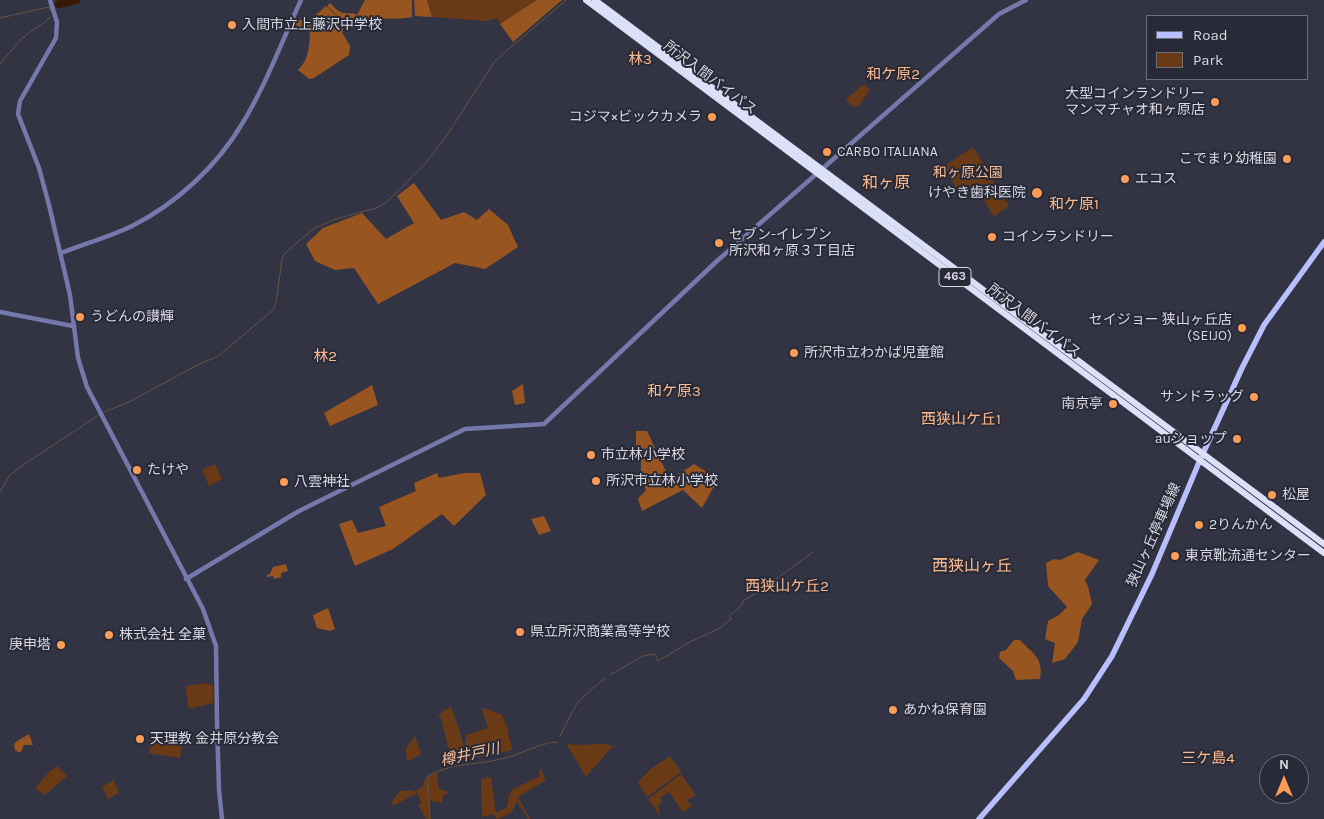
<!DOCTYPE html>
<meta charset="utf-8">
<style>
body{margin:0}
#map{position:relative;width:1324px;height:819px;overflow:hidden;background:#323443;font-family:Karla,sans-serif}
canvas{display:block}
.legend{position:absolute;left:1146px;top:15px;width:162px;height:65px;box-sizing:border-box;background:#282a38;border:1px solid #6e707c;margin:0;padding:6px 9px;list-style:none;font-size:15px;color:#d7d8e2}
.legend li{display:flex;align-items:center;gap:10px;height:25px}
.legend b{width:25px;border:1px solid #6e707c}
.north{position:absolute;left:1259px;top:754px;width:50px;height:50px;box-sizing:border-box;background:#282a38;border:1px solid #6e707c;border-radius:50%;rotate:0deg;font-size:14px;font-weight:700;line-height:20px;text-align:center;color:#d7d8e2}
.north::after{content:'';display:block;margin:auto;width:18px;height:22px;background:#fd9c56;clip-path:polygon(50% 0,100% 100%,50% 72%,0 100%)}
</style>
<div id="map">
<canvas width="1324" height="819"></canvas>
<ul class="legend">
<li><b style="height:6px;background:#b9bffd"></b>Road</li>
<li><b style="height:14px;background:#6a3a16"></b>Park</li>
</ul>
<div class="north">N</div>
</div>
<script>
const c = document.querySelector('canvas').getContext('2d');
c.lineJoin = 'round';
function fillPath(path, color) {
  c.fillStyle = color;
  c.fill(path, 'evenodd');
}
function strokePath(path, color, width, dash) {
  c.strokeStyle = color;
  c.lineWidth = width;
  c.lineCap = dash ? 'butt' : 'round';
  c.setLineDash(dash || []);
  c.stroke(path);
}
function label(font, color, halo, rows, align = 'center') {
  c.font = font + ' Karla,"Noto Sans JP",sans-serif';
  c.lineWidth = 4;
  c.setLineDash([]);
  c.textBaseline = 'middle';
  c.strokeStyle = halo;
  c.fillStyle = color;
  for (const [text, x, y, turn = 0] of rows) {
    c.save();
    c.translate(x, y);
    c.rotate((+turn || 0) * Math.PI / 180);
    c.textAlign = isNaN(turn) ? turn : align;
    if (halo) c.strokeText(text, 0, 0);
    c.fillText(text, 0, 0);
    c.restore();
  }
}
fillPath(new Path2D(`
 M427 0H537L500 24 497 18 487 21 432 17Z
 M864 84 870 90 858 107 856 106 854 108 846 99Z
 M973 147 1009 206 994 217 977 188 962 197 943 167Z
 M215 464 222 479 209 486 202 470Z
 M207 683 213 686V703L189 709 185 686Z
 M451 706C456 723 465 741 465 759L452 762 441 718 438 715Z
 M484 708 502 715 509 731 508 734 512 748 511 750 485 757H467L465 739H467L466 735 488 728 482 709Z
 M153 733 183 737 180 758 149 753Z
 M415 736 421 754 407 762 406 748Z
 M569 744C583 747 601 741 613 746L586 777 567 745Z
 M670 756 681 772 647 797 638 782 652 768Z
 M467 764 452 767 437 773 439 789 448 792 447 794H444L442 803 430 801 429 776C442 770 453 766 467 764Z
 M57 766 67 776 45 795 36 789V787L48 773Z
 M541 769 546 780 518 797 530 819H528L517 801C511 815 512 813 497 819L493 814 482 817 481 779 491 777 496 813 507 807 509 794 513 789 540 776 539 772Z
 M681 774 696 795 687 800 692 806 683 812 669 792 660 797 662 802 657 806 660 812 659 815 648 799Z
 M428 775 430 819H426L418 805 421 803 417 793 393 806 392 802 400 791 411 790 413 792 423 787 425 779Z
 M114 780 119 793 108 799 102 787Z`), '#6a3a16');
fillPath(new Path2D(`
 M365 0H412V17C391 22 367 13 347 25L327 6 330 3C334 7 338 12 344 13 349 14 352 12 357 15Z
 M414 0H427L432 17 415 16Z
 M537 0H562L513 42 500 24Z
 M326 6 345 24 342 32 350 46 349 55 314 78 309 79 298 70C309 59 309 48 310 32L294 25 298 20H310Z
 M414 183 441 220 464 212 477 220 489 209 508 225 518 247 485 269 455 263 378 304 354 268 335 270 315 261 306 244 323 228 362 213 386 239 414 223 397 196Z
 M523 384 525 403 515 405 512 391Z
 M372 385 378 405 330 426 324 413Z
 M636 431H647L670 480 694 464 718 479 702 508 683 490 642 511 638 499 646 490 641 475V456L636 445Z
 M437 473 439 478 464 473H480L486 495 454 526 442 514 393 549 355 566 339 524 352 520 358 533 386 526 379 507 416 491 414 483Z
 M544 516 551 531 539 535 531 519Z
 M1078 552 1099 560 1085 580 1088 586 1092 604 1082 619 1078 642 1065 659 1052 663 1055 643 1045 639 1048 621 1059 615 1067 607 1048 586 1046 563 1054 559 1060 560Z
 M286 564 288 571 281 573V577L274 579 273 576 267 577V575L270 574 273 567Z
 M328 608 335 629 330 631 317 628 313 615Z
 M1014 640H1020C1032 653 1044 658 1040 679L1016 680 1013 671 999 658 1000 652 1006 650Z
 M29 734 33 745H24L21 752H18L15 750 14 744 17 741Z`), '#995520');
strokePath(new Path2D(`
 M0 18 49 7 50 11
 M0 64 21 39 51 17
 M0 492 9 476 23 465 102 413 131 401 199 364 217 357 273 310 276 303 282 259 285 253 313 229 336 219 376 208 384 204 394 195 423 166 445 138 495 61 566 0
 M610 675 643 656 655 654 658 661 690 642 720 628 731 619 729 616 742 605 744 600 757 593 813 552
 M560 736 576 705 585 695 605 678
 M430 819 428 776C457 761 476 766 505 758 522 754 539 743 557 742`), '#695244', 1);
strokePath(new Path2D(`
 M59 4 76 0`), '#3a1800', 8);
strokePath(new Path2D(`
 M50 0 57 22 56 38 20 101 18 114 39 168 49 205 70 295 78 358 87 387 203 609 216 646 217 723 219 790 222 819
 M61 253C84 244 109 237 132 226 176 204 217 166 242 124 266 85 282 41 301 0
 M0 312 73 326
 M186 579 299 511 465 429 544 424 717 261 999 14 1026 0`), '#7478ab', 4.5);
strokePath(new Path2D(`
 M979 819 1084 699 1112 656 1152 574 1200 460 1242 368 1264 325 1324 242`), '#b9bffd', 5.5);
strokePath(new Path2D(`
 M586 0 1324 553
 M595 0 1324 544`), '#dcdff8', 6);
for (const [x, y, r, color] of [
 [232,25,5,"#fd9c56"],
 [1215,102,5,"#fd9c56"],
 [712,117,5,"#fd9c56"],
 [827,152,5,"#fd9c56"],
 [1287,159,5,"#fd9c56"],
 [1125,179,5,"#fd9c56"],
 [1037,193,6,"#fd9c56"],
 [992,237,5,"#fd9c56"],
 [719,243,5,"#fd9c56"],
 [80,317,5,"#fd9c56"],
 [1242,328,5,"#fd9c56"],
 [794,353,5,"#fd9c56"],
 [1254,397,5,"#fd9c56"],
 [1113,404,5,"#fd9c56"],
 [1237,439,5,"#fd9c56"],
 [591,455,5,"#fd9c56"],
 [137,470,5,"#fd9c56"],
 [596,481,5,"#fd9c56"],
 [284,482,5,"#fd9c56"],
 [1272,495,5,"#fd9c56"],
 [1199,525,5,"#fd9c56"],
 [1175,556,5,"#fd9c56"],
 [520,632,5,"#fd9c56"],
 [109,635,5,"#fd9c56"],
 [61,645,5,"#fd9c56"],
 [893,710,5,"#fd9c56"],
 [140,739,5,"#fd9c56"]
]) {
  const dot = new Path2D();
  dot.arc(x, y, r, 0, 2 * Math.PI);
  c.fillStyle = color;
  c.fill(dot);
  strokePath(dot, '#282a38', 2);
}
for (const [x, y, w] of [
 [955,277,32]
]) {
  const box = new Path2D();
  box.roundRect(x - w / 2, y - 9.5, w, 19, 4);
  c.fillStyle = '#282a38';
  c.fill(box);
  strokePath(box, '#d7d8e2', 1);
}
label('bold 12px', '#d7d8e2', null, [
 ["463",955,277]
]);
label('14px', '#d7d8e2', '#282a38', [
 ["入間市立上藤沢中学校",242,25],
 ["大型コインランドリー",1205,94,"right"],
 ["マンマチャオ和ヶ原店",1205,110,"right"],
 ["コジマ×ビックカメラ",702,117,"right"],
 ["CARBO ITALIANA",837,152],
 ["こでまり幼稚園",1277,159,"right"],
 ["エコス",1135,179],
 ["けやき歯科医院",1026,193,"right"],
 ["セブン-イレブン",729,235],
 ["所沢和ヶ原３丁目店",729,251],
 ["コインランドリー",1002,237],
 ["うどんの讃輝",90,317],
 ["セイジョー 狭山ヶ丘店",1232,320,"right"],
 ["(SEIJO)",1232,336,"right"],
 ["所沢市立わかば児童館",804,353],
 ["サンドラッグ",1244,397,"right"],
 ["南京亭",1103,404,"right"],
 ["auショップ",1227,439,"right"],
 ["市立林小学校",601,455],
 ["たけや",147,470],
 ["所沢市立林小学校",606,481],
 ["八雲神社",294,482],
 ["松屋",1282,495],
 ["2りんかん",1209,525],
 ["東京靴流通センター",1185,556],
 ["県立所沢商業高等学校",530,632],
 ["株式会社 全菓",119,635],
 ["庚申塔",51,645,"right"],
 ["あかね保育園",903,710],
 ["天理教 金井原分教会",150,739]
], 'left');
label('14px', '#d7d8e2', '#282a38', [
 ["所沢入間バイパス",710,78,37],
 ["所沢入間バイパス",1034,321,37],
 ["狭山ヶ丘停車場線",1154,535,-66]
]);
label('14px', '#f6bc95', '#282a38', [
 ["和ヶ原公園",968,173]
]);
label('15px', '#fdb98b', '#282a38', [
 ["林3",640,60],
 ["和ケ原2",893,75],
 ["和ケ原1",1074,205],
 ["林2",325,357],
 ["和ケ原3",674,392],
 ["西狭山ケ丘1",961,420],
 ["西狭山ケ丘2",787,587],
 ["三ケ島4",1208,759]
]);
label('italic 15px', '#f7bd97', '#282a38', [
 ["樽井戸川",470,755,-12]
]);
label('16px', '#fdb98b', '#282a38', [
 ["和ヶ原",886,183],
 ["西狭山ヶ丘",972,566]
]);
</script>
